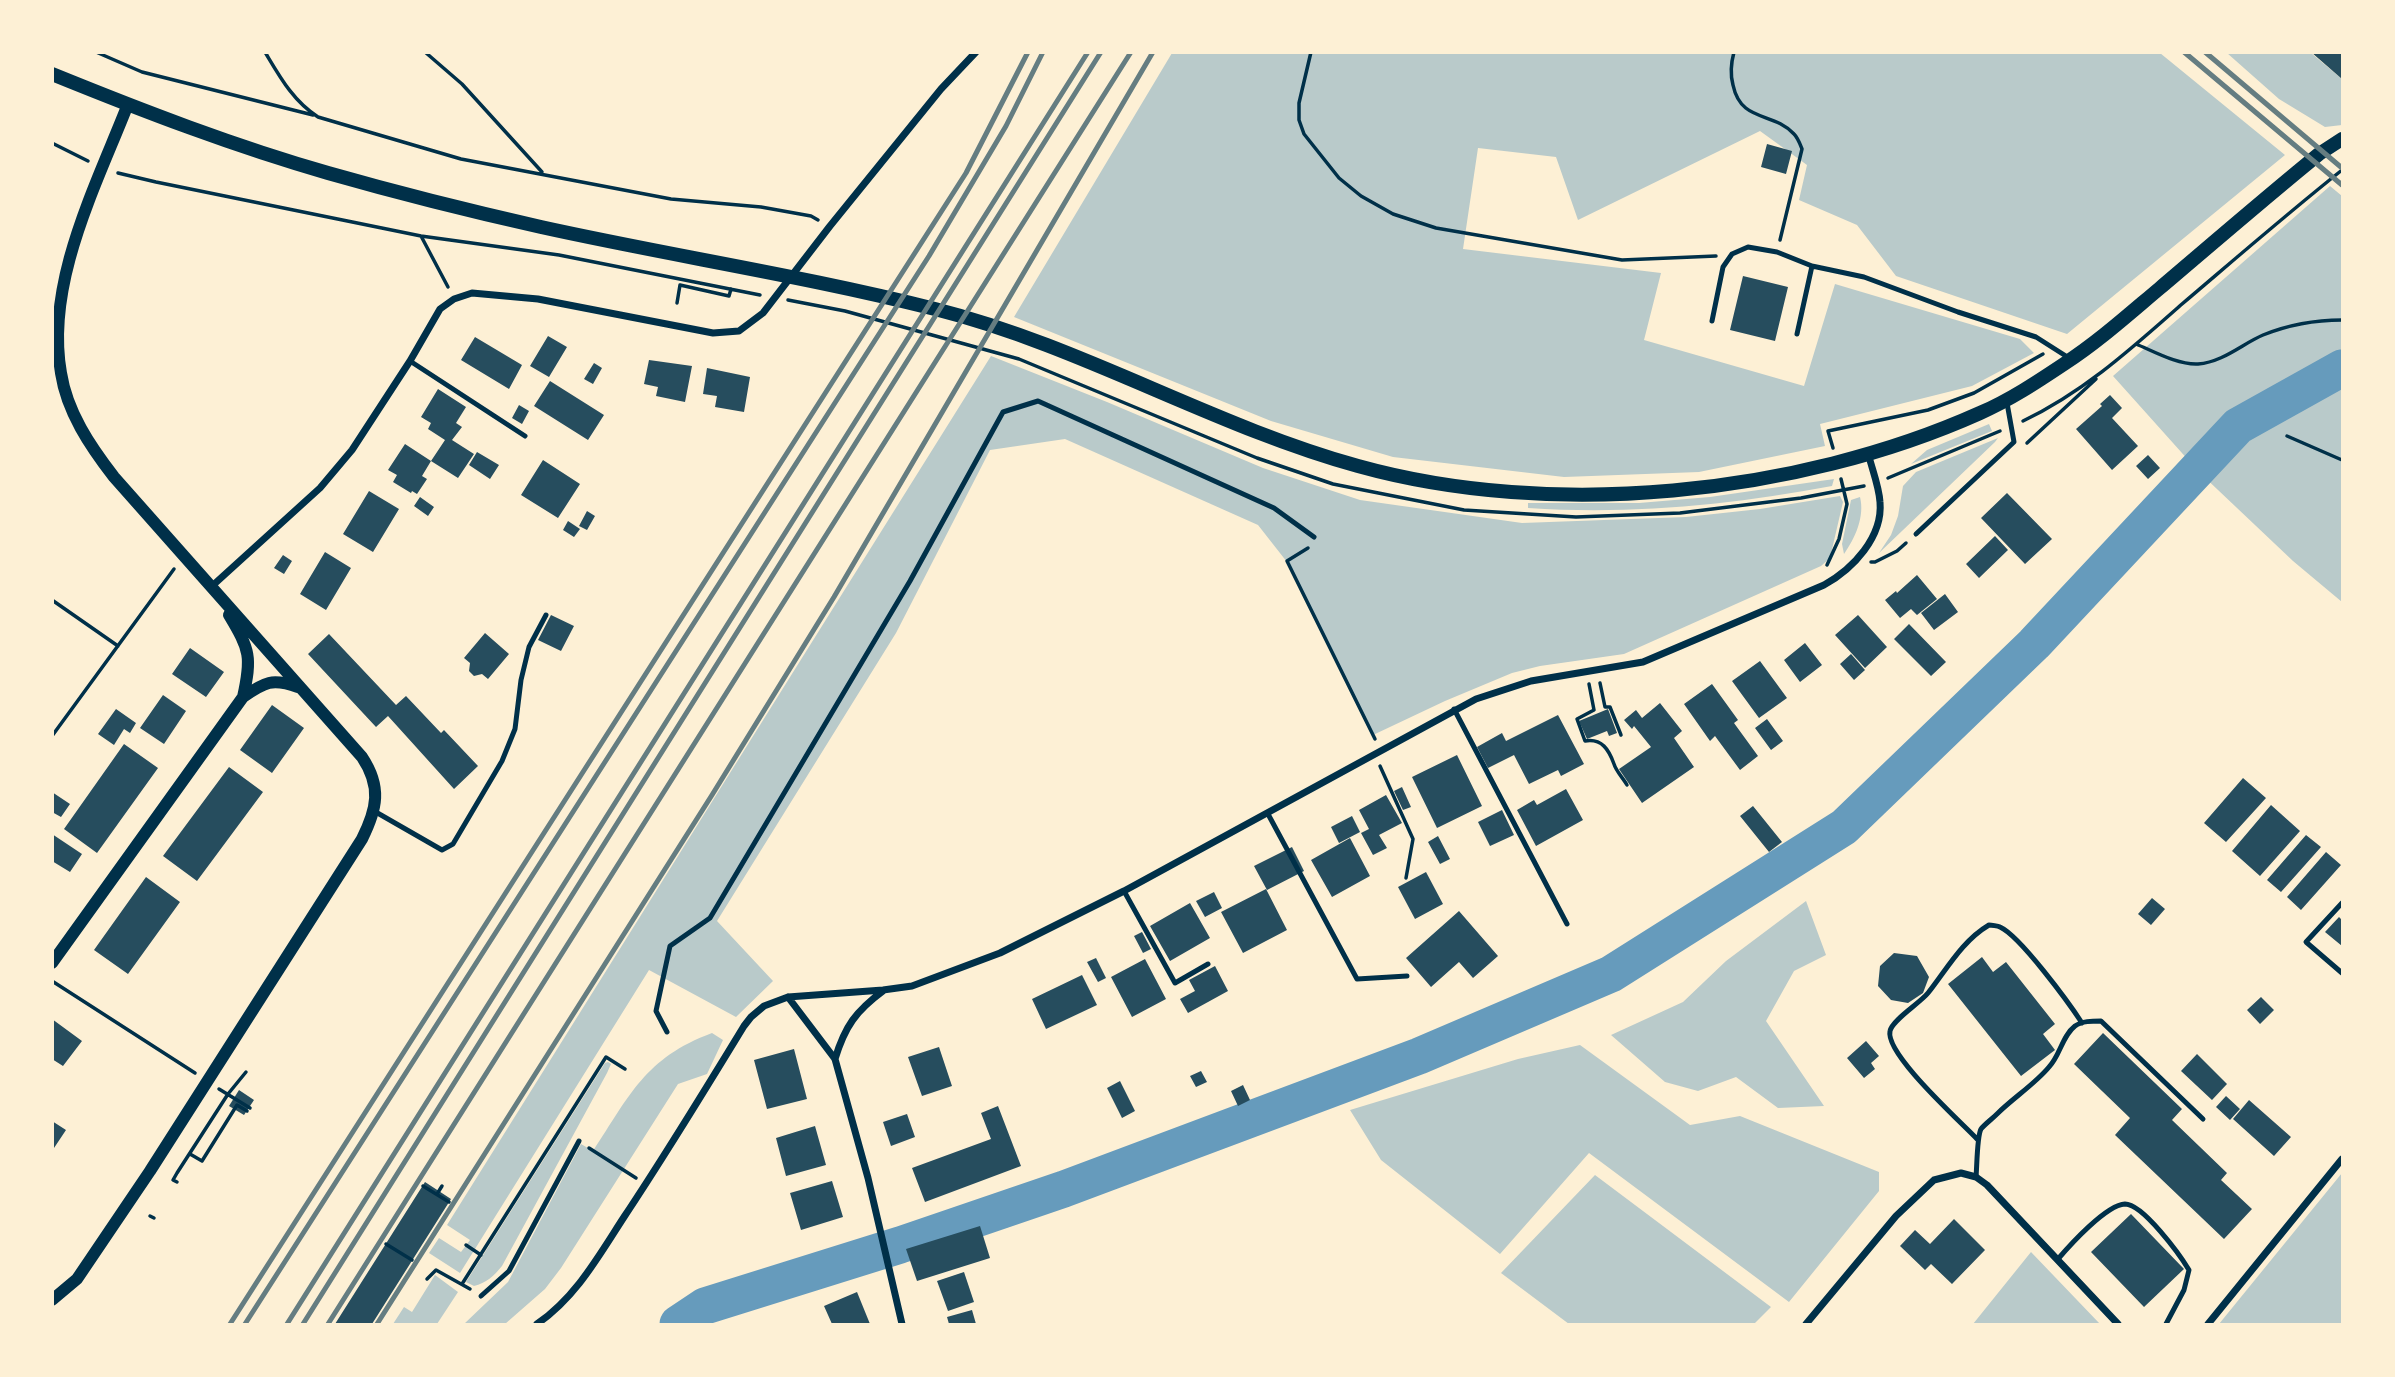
<!DOCTYPE html>
<style>
body{margin:0}
#map{position:relative;width:2395px;height:1377px;overflow:hidden;background:#fdf0d5;font-family:Figtree,sans-serif}
canvas{display:block}
.frame{position:absolute;inset:0;border:54px solid #fdf0d5;pointer-events:none}
</style>
<div id="map">
<canvas width="2395" height="1377"></canvas>
<div class="frame"></div>
</div>
<script>
const c = document.querySelector('canvas').getContext('2d');
c.lineJoin = 'round';
function fillPath(path, color) {
  c.fillStyle = color;
  c.fill(path, 'evenodd');
}
function strokePath(path, color, width, dash) {
  c.strokeStyle = color;
  c.lineWidth = width;
  c.lineCap = dash ? 'butt' : 'round';
  c.setLineDash(dash || []);
  c.stroke(path);
}
fillPath(new Path2D(`
 M1172 53H2160L2285 155 2067 334 1896 276 1857 225 1799 200 1807 165 1760 131 1578 220 1556 157 1478 148 1463 249 1661 273 1644 340 1804 386 1835 284 2020 339 2034 353 1972 386 1820 424 1825 446 1699 472 1564 477 1393 457 1271 421 1014 317Z
 M2227 53H2311L2342 79V125L2325 127 2279 99Z
 M2330 186 2342 196V602L2293 561 2199 472 2113 376Z
 M991 356 1107 402 1263 468 1360 500 1522 523 1686 517 1760 509 1840 496 1843 502 1830 558 1821 566 1624 654 1540 666 1512 673 1445 701 1373 735 1287 562 1258 525 1065 439 990 450 896 633 717 921 773 981 736 1017 649 970 460 1273 429 1253 439 1238 461 1252 470 1240 447 1225Z
 M1989 424 1992 431 1911 464 1927 450Z
 M1998 438 1995 442 1879 553 1891 535 1898 516 1903 486 1916 472Z
 M1834 479 1832 486C1731 505 1630 515 1528 508V503H1639L1710 497Z
 M1860 497C1865 517 1855 538 1844 554L1842 544 1851 500Z
 M1806 901 1826 955 1794 971 1766 1021 1824 1106 1778 1108 1736 1077 1698 1091 1665 1082 1611 1035 1683 1002 1726 961Z
 M712 1033 723 1040 707 1074 678 1084 561 1268 545 1289 505 1324H464L508 1282 581 1144 593 1151C630 1095 645 1058 712 1033Z
 M1580 1045 1690 1125 1740 1116 1879 1172V1191L1789 1302 1589 1153 1500 1254 1381 1160 1350 1110 1518 1059Z
 M608 1062 611 1064 607 1073 502 1266C494 1276 486 1283 474 1286L466 1282 605 1063Z
 M2342 1173V1324H2219Z
 M1595 1175 1771 1307 1754 1324H1569L1501 1273Z
 M2031 1252 2100 1324H1973Z
 M435 1275 458 1292 437 1324H393L404 1307 412 1312Z`), '#b9caca');
strokePath(new Path2D(`
 M678 1324 705 1306 900 1245 1064 1189 1419 1056 1611 974 1844 827 2034 644 2238 426 2342 368`), '#669bbc', 37);
fillPath(new Path2D(`
 M2311 52H2342V79Z
 M1767 144 1792 151 1786 174 1761 167Z
 M1743 276 1788 287 1775 341 1730 330Z
 M548 336 567 347 549 377 530 366Z
 M475 337 522 365 509 389 461 360Z
 M649 360 692 366 685 402 656 396 658 387 644 384Z
 M594 363 602 368 593 384 584 379Z
 M707 368 750 377 744 412 715 407 717 396 703 394Z
 M550 381 604 415 588 440 534 406Z
 M438 389 466 407 456 423 462 427 452 440 474 454 458 478 431 461 445 440 428 429 431 423 421 417Z
 M2110 395 2122 408 2112 418 2138 446 2112 470 2076 429 2102 406 2100 404Z
 M519 405 529 411 522 424 512 418Z
 M405 444 431 461 422 476 427 479 417 494 412 491 411 493 393 482 397 475 388 470Z
 M477 452 499 465 490 479 469 465Z
 M2148 455 2160 468 2148 479 2136 466Z
 M543 460 580 484 558 518 521 495Z
 M369 491 399 509 373 552 343 534Z
 M2007 493 2052 539 2025 564 1981 518Z
 M420 497 434 507 428 516 414 506Z
 M587 511 595 516 587 530 579 526Z
 M568 521 580 529 574 537 563 530Z
 M1995 536 2008 550 1979 578 1966 564Z
 M325 552 351 568 326 610 300 594Z
 M283 555 292 561 284 574 274 568Z
 M1917 575 1937 599 1917 615 1911 609 1900 618 1885 600 1896 591 1897 593Z
 M1945 594 1958 612 1934 630 1921 613Z
 M551 615 574 626 561 651 538 640Z
 M1858 615 1887 647 1865 668 1835 635Z
 M1909 624 1946 662 1931 676 1894 639Z
 M485 633 509 654 488 679 482 674 474 676 469 671 470 663 464 658Z
 M329 634 396 705 406 696 441 733 444 730 478 766 454 789 388 716 376 727 308 654Z
 M1805 643 1822 665 1800 682 1784 660Z
 M190 648 224 672 206 697 172 674Z
 M1851 654 1865 670 1854 680 1840 664Z
 M1760 661 1787 698 1759 718 1732 681Z
 M1712 684 1738 720 1734 723 1758 756 1740 770 1715 736 1710 741 1684 704Z
 M163 695 186 711 164 744 140 728Z
 M1660 703 1682 731 1674 738 1694 767 1642 803 1619 769 1651 747 1634 726 1632 729 1624 720 1636 710 1642 718Z
 M272 705 304 728 272 773 240 750Z
 M116 709 136 723 130 733 124 729 114 745 98 734Z
 M1608 709 1617 733 1609 736 1607 731 1587 739 1579 721Z
 M1558 715 1584 764 1561 776 1558 770 1529 784 1514 755 1488 768 1477 747 1502 733 1506 741Z
 M1767 719 1783 741 1771 750 1755 728Z
 M124 744 158 768 97 853 64 829Z
 M1457 755 1482 806 1437 828 1412 777Z
 M229 767 263 792 197 881 163 856Z
 M2243 778 2266 798 2226 842 2204 823Z
 M1402 787 1411 807 1403 810 1394 791Z
 M1566 789 1583 820 1536 846 1517 810 1534 800 1537 805Z
 M52 792 70 804 61 817 52 812Z
 M1386 795 1402 823 1379 835 1387 848 1373 855 1361 833 1369 829 1359 810Z
 M2271 805 2300 831 2260 876 2232 851Z
 M1753 806 1782 842 1769 852 1740 816Z
 M1502 810 1514 835 1490 846 1478 822Z
 M1352 816 1360 832 1339 843 1331 827Z
 M52 834 82 854 70 872 52 861Z
 M2306 835 2321 847 2281 892 2267 880Z
 M1438 836 1450 859 1440 864 1428 842Z
 M1350 838 1370 876 1332 897 1311 860Z
 M1292 847 1304 871 1267 890 1254 866Z
 M2326 852 2341 865 2301 910 2287 897Z
 M1426 872 1443 904 1415 919 1398 887Z
 M146 877 180 902 128 974 94 950Z
 M1266 889 1287 930 1243 953 1221 912Z
 M1214 892 1222 908 1205 917 1196 901Z
 M2152 898 2165 909 2151 925 2138 914Z
 M1190 903 1210 938 1170 961 1150 926Z
 M1459 911 1498 956 1473 978 1459 962 1431 987 1406 958Z
 M2339 917 2342 920V946L2325 932Z
 M1142 932 1151 949 1143 953 1134 936Z
 M1894 953 1917 956 1929 977 1923 993 1908 1003 1891 1000 1878 986 1880 966Z
 M1982 957 1993 972 2006 962 2055 1024 2043 1034 2055 1050 2021 1076 1948 984Z
 M1096 958 1106 978 1098 982 1087 962Z
 M1145 959 1166 999 1132 1017 1111 977Z
 M1215 966 1228 991 1188 1013 1180 999 1195 991 1189 980Z
 M1082 975 1097 1005 1046 1029 1032 999Z
 M2261 997 2274 1010 2260 1024 2247 1010Z
 M52 1019 82 1041 63 1066 52 1059Z
 M2103 1033 2182 1109 2172 1120 2227 1173 2221 1180 2252 1209 2224 1239 2115 1135 2130 1118 2074 1064Z
 M1866 1041 1879 1056 1871 1063 1875 1069 1864 1078 1847 1058Z
 M939 1047 952 1086 922 1096 908 1057Z
 M794 1049 807 1099 767 1109 754 1060Z
 M2197 1054 2227 1084 2212 1100 2181 1071Z
 M1201 1071 1207 1082 1196 1087 1190 1076Z
 M1120 1081 1135 1111 1122 1118 1107 1088Z
 M1243 1085 1250 1100 1238 1106 1231 1091Z
 M239 1090 254 1100 244 1115 229 1106Z
 M2226 1096 2240 1109 2230 1120 2216 1107Z
 M2249 1100 2291 1137 2274 1156 2233 1119Z
 M998 1106 1021 1166 925 1202 912 1168 991 1139 981 1113Z
 M907 1114 915 1137 891 1146 883 1122Z
 M52 1121 66 1130 54 1148 52 1147Z
 M815 1126 826 1165 786 1176 776 1138Z
 M832 1181 843 1217 801 1230 790 1193Z
 M425 1182 451 1199 372 1324H335Z
 M2131 1214 2184 1269 2144 1307 2091 1252Z
 M1954 1219 1985 1250 1952 1284 1931 1264 1925 1270 1900 1246 1915 1230 1930 1244Z
 M980 1226 990 1258 917 1281 906 1249Z
 M964 1272 974 1302 948 1311 937 1281Z
 M857 1292 870 1324H832L824 1306Z
 M972 1310 976 1324H949L947 1317Z`), '#264d5e');
strokePath(new Path2D(`
 M96 52 142 72 313 115
 M265 52C280 77 293 101 318 117L461 159 671 199 761 207 811 216 818 220
 M425 52 462 84 542 172
 M1311 52 1299 103V120L1304 134 1339 178 1361 196 1393 214 1436 228 1622 260 1716 256
 M1734 52C1731 63 1730 74 1733 85 1741 123 1773 111 1794 134 1798 138 1800 144 1802 149L1780 240
 M52 143 88 161
 M118 173 156 182 421 236 559 255 760 295
 M421 236 448 287
 M788 300 845 311 1019 359 1257 458 1333 484 1464 510 1576 517 1680 513 1801 498 1864 486
 M677 303 680 285 729 296 731 289
 M2136 344C2155 352 2178 365 2198 364 2223 362 2242 344 2263 335 2288 325 2316 320 2342 320
 M2023 421C2084 392 2132 348 2182 304 2235 259 2288 213 2342 170
 M2287 436 2342 460
 M2027 443 2096 379
 M1833 448 1828 431 1928 410 1974 393 2043 354
 M1888 478 2000 431
 M1308 548 1287 561 1375 739
 M1871 562H1875L1897 551 1906 543
 M1827 565 1839 539 1847 504 1841 479
 M52 600 118 646
 M1600 683 1605 707H1610L1621 735
 M1589 684 1594 710 1577 719 1585 741C1602 738 1609 750 1614 764 1616 771 1623 778 1627 785
 M52 736 174 569
 M1380 766 1413 839 1406 878
 M52 981 195 1073
 M219 1089 250 1108
 M589 1148 636 1178
 M190 1154 202 1161 237 1105 247 1111
 M177 1182 173 1180 177 1173 228 1094 246 1072
 M423 1186 449 1202
 M437 1194 442 1186
 M150 1216 154 1218
 M386 1244 412 1260
 M466 1245 481 1255
 M427 1279 436 1270 470 1289
 M462 1284 606 1057 625 1069`), '#003049', 3.5);
strokePath(new Path2D(`
 M1712 321 1723 267 1732 254 1748 247 1777 252 1812 266 1864 277 1958 312 2036 337 2069 358
 M1797 334 1812 266
 M410 361 525 436
 M1916 534 2014 442 2007 403
 M1454 709 1567 924
 M374 811 442 850 453 844 502 761 515 729 521 680 529 647 546 615
 M1268 814 1357 979 1407 976
 M1124 891 1175 983 1208 964
 M2342 903 2306 942 2342 973
 M667 1032 656 1011 670 946 710 918 910 581 1003 412 1038 401 1274 508 1314 537
 M1977 1139C1960 1121 1885 1054 1890 1031 1892 1020 1920 1003 1928 993 1947 969 1962 941 1989 925 1991 925 1998 926 2000 927 2020 936 2069 1003 2082 1023
 M1976 1177C1977 1166 1977 1136 1981 1129 1985 1124 1992 1119 1997 1114 2013 1098 2035 1084 2049 1067 2060 1056 2062 1036 2075 1026 2082 1021 2092 1021 2101 1021L2203 1119
 M2058 1259C2070 1245 2106 1205 2125 1204 2143 1204 2180 1255 2189 1270L2184 1290 2166 1324
 M481 1296 509 1271 579 1141`), '#003049', 5);
strokePath(new Path2D(`
 M211 587 320 488 352 450 410 361 440 309 454 299 472 293 538 299 713 333 739 331 763 313 830 226 941 89 976 52
 M788 997 835 1059 868 1178 902 1324
 M835 1059C845 1026 856 1011 883 991
 M537 1324C576 1297 598 1257 624 1217 666 1154 705 1090 744 1026L751 1017 764 1006 788 997 883 990 912 986 1000 953 1124 891 1476 699 1531 681 1643 662 1824 585C1853 569 1883 537 1880 502 1879 486 1872 469 1868 453
 M1806 1324 1896 1216 1934 1180 1961 1173 1976 1177 1987 1185 2118 1324
 M2208 1324 2342 1159`), '#003049', 7);
strokePath(new Path2D(`
 M229 615C250 650 252 657 243 697
 M52 963 243 697C265 682 272 678 298 687
 M52 1300 77 1279 150 1171 362 839C377 809 382 787 362 757L114 477C90 446 67 412 61 373 45 283 96 186 128 104`), '#003049', 12);
strokePath(new Path2D(`
 M52 74C143 111 234 146 328 173 398 193 470 211 541 227 672 256 805 276 935 309 1082 346 1213 426 1358 466 1552 520 1797 495 1980 413 2010 400 2037 382 2064 364 2098 342 2129 314 2160 288 2213 243 2265 198 2319 154L2342 139`), '#003049', 14);
strokePath(new Path2D(`
 M2184 52 2342 185
 M2205 52 2342 168
 M230 1324 966 173 1028 52
 M245 1324 929 256 1006 126 1043 52
 M287 1324 1088 52
 M303 1324 1101 52
 M328 1324 1131 52
 M377 1324 712 795 834 597 1153 52`), '#657d81', 5);
</script>
